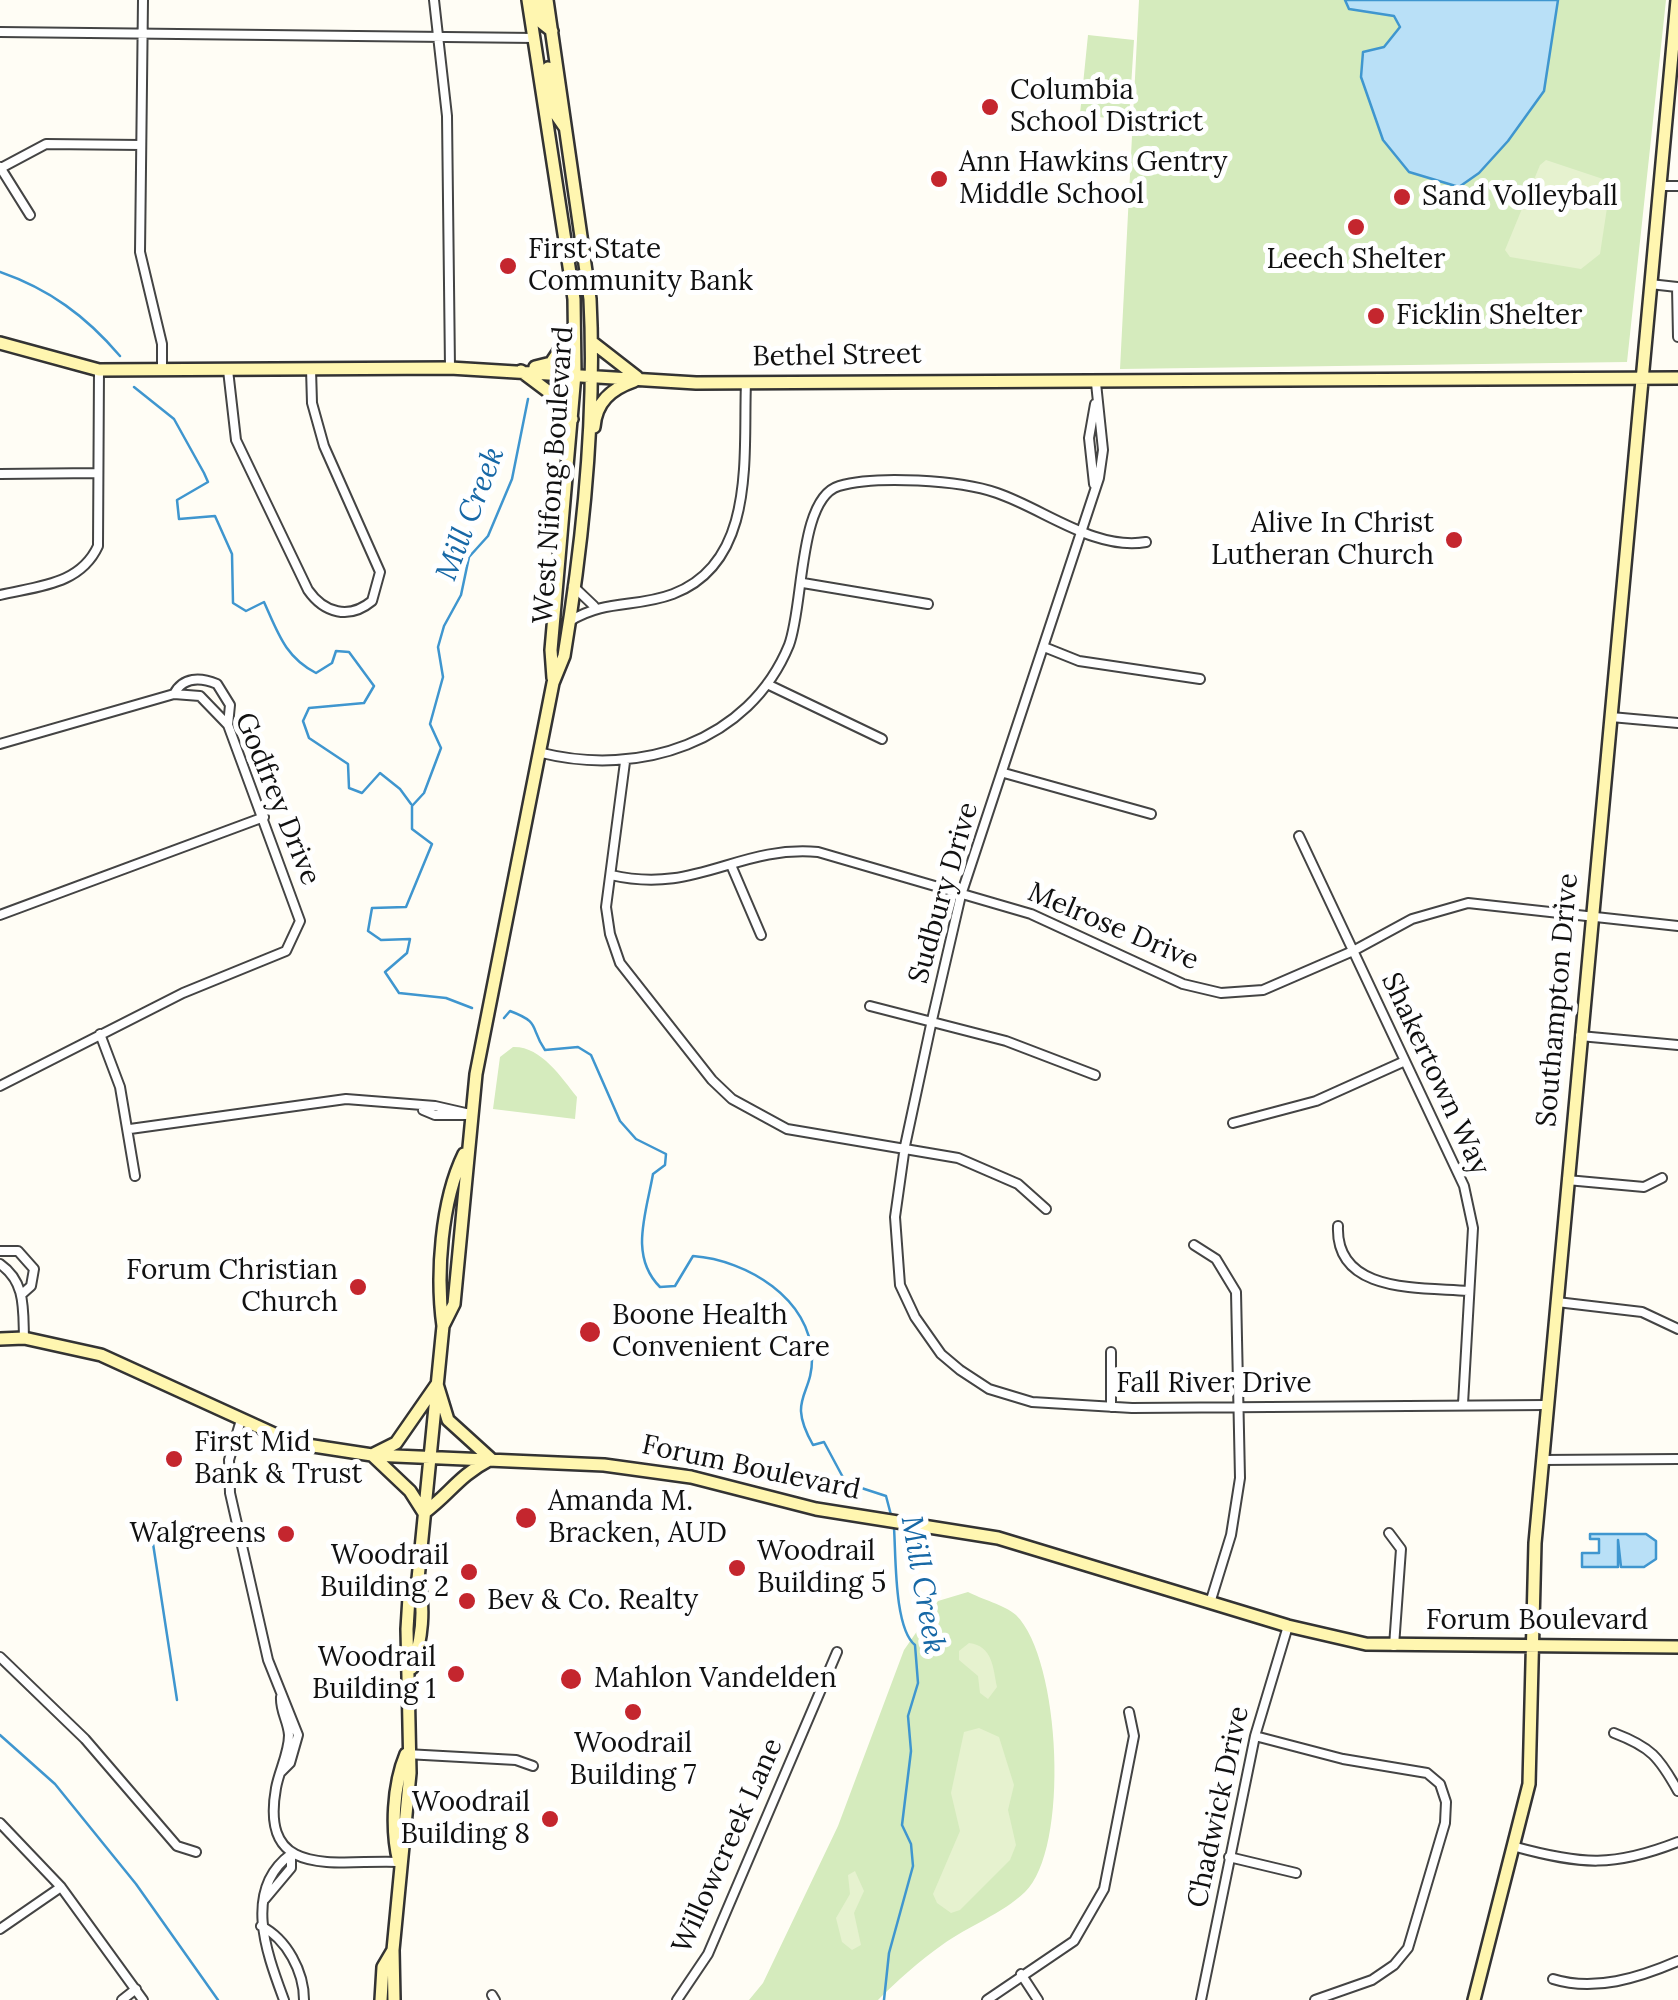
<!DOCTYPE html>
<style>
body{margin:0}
canvas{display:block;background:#fffdf5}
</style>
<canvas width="1678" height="2000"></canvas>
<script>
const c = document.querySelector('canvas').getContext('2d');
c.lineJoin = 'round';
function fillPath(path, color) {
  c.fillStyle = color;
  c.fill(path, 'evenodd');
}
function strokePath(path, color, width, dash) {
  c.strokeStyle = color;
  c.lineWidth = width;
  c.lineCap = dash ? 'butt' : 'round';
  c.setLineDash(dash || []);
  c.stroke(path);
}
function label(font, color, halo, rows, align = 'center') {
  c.font = font + ' Lora,serif';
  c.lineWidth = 10;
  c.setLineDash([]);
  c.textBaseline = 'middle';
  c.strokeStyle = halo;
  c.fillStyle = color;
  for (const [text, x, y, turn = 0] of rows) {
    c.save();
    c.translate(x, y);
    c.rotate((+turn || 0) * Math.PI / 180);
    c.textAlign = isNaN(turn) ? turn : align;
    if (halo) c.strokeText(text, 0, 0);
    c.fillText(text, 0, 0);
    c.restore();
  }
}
fillPath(new Path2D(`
 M1139 0H1666L1627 362 1120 369Z
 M1088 35 1134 40 1129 118 1125 121 1080 114Z
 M513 1047C541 1046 561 1077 577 1097L575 1119 493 1109 500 1057Z
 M968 1592C981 1599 1005 1605 1016 1615 1061 1659 1070 1850 1025 1892 1002 1914 968 1926 942 1945 919 1961 897 1981 878 2000H749L763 1983 838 1826 904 1650 938 1601Z`), '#d5ebbd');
fillPath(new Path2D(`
 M1546 160 1606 180 1610 188 1600 254 1581 269 1510 257 1505 250 1540 165Z
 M969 1643C993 1646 993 1668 997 1687L988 1699 980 1693 978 1676 959 1660V1651Z
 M979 1728 999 1737 1014 1785 1008 1810 1016 1845 1010 1860 960 1910 951 1913 937 1903 933 1894 960 1831 951 1793 964 1732Z
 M855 1871 864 1891 854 1913 861 1945 852 1950 842 1942 836 1918 850 1894 848 1875Z`), '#e6f2cf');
const water = new Path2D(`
 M1345 0H1558L1544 91 1508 141 1479 173 1459 187 1409 172 1383 140 1361 77 1363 52 1384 47 1400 27 1394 16 1349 9Z
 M1590 1534H1646L1656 1541V1559L1644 1567H1621L1618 1540V1567H1582V1553H1599V1539H1590Z`);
fillPath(water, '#b9e0f7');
strokePath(water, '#3f96cf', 2.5);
strokePath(new Path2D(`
 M0 272C49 289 86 316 120 356
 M134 387 174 419 204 473 208 482 177 500 179 519 215 516 232 554 233 603 246 611 264 602C278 633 285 657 316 673L332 663 336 651 349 652 374 686 364 703 309 708 303 721 309 738 348 764 349 788 362 793 380 773 400 789 411 804
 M472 1008 446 998 399 993 385 972 407 953 410 939 381 940 368 931 372 908 406 907 432 844 412 829V806L424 793 441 748 430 724 443 677 438 647 444 626 461 595 469 557 488 536 512 479 528 399
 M504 1018 510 1011C542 1023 529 1027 545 1050L578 1047 591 1055 620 1121 636 1139 666 1154 665 1165 653 1174C646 1214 629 1256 660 1287L675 1286 693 1256C747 1260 811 1299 812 1357 813 1397 786 1397 813 1445L824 1442 846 1483 886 1496 891 1515
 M152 1537 177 1700
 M0 1735 55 1784 136 1884 218 2000
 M884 2000 889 1953 913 1866 911 1844 902 1825 911 1751 908 1716 918 1683 915 1645C894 1628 896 1556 894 1528`), '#3f96cf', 2.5);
const street = new Path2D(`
 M143 0 140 252 162 344V370
 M434 0 447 116 450 368
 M0 32 535 38
 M0 167 30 215
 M1 168 46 144 141 145
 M1659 186H1678
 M1650 284 1677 287 1678 337
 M228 370 236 440 308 590C324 613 349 620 372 601L380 572 324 446 312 403 311 369
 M1096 383 1103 450 1099 478 961 895 932 1020 905 1146 895 1217 900 1285 915 1317 941 1354 960 1370 989 1389 1032 1402 1132 1408 1546 1405
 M0 474 98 473
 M1094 484 1089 438 1095 404
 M803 583 928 604
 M573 586 594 606
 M0 595C38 586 80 585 98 546L99 370
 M570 621C606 599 636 608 673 594 757 562 743 455 746 382
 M1044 647 1079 661 1200 679
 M767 684 882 739
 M174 694C183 677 200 677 217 684L230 705 228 725
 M1611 717 1678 723
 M0 744 174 694 200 696 228 725 300 921 286 951 183 993 0 1086
 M542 753C639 777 749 743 789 645 804 606 798 498 839 486 876 475 960 480 997 493 1044 509 1095 551 1146 542
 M625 762 606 907 610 934 620 963 712 1080 732 1099 787 1129 958 1158 1018 1184 1046 1209
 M1004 773 1151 814
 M1299 836 1464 1186 1473 1228 1463 1404
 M731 865 761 935
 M611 875C697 895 737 845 818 852L1031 914 1183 984 1221 993 1263 990 1353 951 1412 919 1468 903 1678 926
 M0 915 264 817
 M870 1006 1006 1041 1095 1075
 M100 1034 120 1087 135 1176
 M1580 1036 1678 1045
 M423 1110 435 1115H467
 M1233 1123 1316 1101 1405 1061
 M130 1129 346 1099 435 1106 470 1114
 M1567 1180 1644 1187 1662 1178
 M1338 1226C1335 1294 1420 1287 1468 1291
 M1194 1245 1216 1259 1236 1292 1240 1478 1231 1535 1210 1603
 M0 1251H18L34 1269 31 1286 22 1294
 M0 1264C26 1282 23 1309 24 1338
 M1557 1302 1642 1312 1678 1329
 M1111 1407V1352
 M241 1420 229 1460 230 1493 268 1660 298 1735 290 1763 281 1772
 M1542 1460 1678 1459
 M1389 1533 1401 1549 1394 1646
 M0 1657 85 1739 177 1846 196 1852
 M281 1697C280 1711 288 1721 289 1735 289 1753 279 1771 276 1788 259 1882 338 1859 399 1862
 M1614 1733C1651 1747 1659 1757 1678 1791
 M1255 1736 1343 1759 1427 1773 1440 1784 1446 1802 1445 1823 1408 1948 1394 1965 1372 1980 1315 2000
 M406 1754 516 1760 533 1766
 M0 1823 61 1887 143 2000
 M1516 1847C1582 1865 1614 1867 1678 1842
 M1229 1857 1296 1873
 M265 1899 291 1868V1854
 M261 1926C287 1939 304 1972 304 2000
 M0 1929 61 1887
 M1021 1974 1038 2000
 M1553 1979C1594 1992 1639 1978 1678 1961
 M492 1995 495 2000
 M122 2000 136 1989
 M284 2000C267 1954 242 1890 291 1854
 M677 2000 708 1954 837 1652
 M987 2000 1074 1941 1104 1889 1134 1736 1129 1712
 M1201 2000 1255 1736 1288 1626`);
const secondary = new Path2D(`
 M528 0 574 299 575 374 551 650 553 678
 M537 0 542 23 552 31
 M548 68 555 113 564 126
 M592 342 637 377
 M0 343 99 370 450 368 696 383 1678 378
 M535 367 551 363 573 330
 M521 371 557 398 572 419
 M594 427C596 402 611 389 634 381
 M443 1326 454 1304 476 1074 553 683 564 656C583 541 596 416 590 299L547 0
 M0 1339 24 1338 101 1355 294 1443 372 1455 604 1465 691 1477 816 1509 998 1538 1288 1626 1366 1644 1678 1647
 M437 1384 448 1420 491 1459C457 1477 452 1492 424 1513L410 1491 372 1455 396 1443Z
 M412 1668C422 1640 425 1608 418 1579
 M399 1862C391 1830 393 1785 406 1754
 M381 2000 383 1967 393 1950
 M394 2000 393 1950 410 1773 407 1629 409 1597 418 1579 443 1326C436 1275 441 1201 464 1154
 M1474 2000 1529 1784 1535 1543 1677 0`);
strokePath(street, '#444', 12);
strokePath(secondary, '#333', 16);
strokePath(street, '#fff', 8);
strokePath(secondary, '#fff6b0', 11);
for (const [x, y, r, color] of [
 [990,107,10,"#c4262e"],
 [939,179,10,"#c4262e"],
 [1402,197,10,"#c4262e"],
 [1356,227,10,"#c4262e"],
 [508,266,10,"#c4262e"],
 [1376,316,10,"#c4262e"],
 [1454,540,10,"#c4262e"],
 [358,1287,10,"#c4262e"],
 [590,1332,12,"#c4262e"],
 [174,1459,10,"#c4262e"],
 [526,1518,12,"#c4262e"],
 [286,1534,10,"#c4262e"],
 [737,1568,10,"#c4262e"],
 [469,1572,10,"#c4262e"],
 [467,1601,10,"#c4262e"],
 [456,1674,10,"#c4262e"],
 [571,1679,12,"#c4262e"],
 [633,1712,10,"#c4262e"],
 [550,1819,10,"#c4262e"]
]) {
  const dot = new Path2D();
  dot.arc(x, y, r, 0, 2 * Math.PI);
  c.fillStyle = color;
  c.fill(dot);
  strokePath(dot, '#fff', 4);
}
label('28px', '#111', '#fff', [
 ["Columbia",1010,91],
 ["School District",1010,123],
 ["Ann Hawkins Gentry",959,163],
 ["Middle School",959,195],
 ["Sand Volleyball",1422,197],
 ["First State",528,250],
 ["Community Bank",528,282],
 ["Leech Shelter",1356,260,"center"],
 ["Ficklin Shelter",1396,316],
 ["Alive In Christ",1434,524,"right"],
 ["Lutheran Church",1434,556,"right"],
 ["Forum Christian",338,1271,"right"],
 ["Church",338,1303,"right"],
 ["Boone Health",612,1316],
 ["Convenient Care",612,1348],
 ["First Mid",194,1443],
 ["Bank & Trust",194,1475],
 ["Amanda M.",548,1502],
 ["Bracken, AUD",548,1534],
 ["Walgreens",266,1534,"right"],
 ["Woodrail",757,1552],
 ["Building 5",757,1584],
 ["Woodrail",449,1556,"right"],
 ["Building 2",449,1588,"right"],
 ["Bev & Co. Realty",487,1601],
 ["Woodrail",436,1658,"right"],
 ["Building 1",436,1690,"right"],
 ["Mahlon Vandelden",594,1679],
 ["Woodrail",633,1744,"center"],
 ["Building 7",633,1776,"center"],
 ["Woodrail",530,1803,"right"],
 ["Building 8",530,1835,"right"]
], 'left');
label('28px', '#111', '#fff', [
 ["Bethel Street",837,356,-1],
 ["West Nifong Boulevard",554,475,-86],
 ["Godfrey Drive",277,799,68],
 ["Sudbury Drive",944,893,-74],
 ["Melrose Drive",1113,927,23],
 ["Southampton Drive",1558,1000,-85],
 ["Shakertown Way",1435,1074,65],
 ["Fall River Drive",1214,1384],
 ["Forum Boulevard",751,1468,12],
 ["Forum Boulevard",1537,1621],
 ["Chadwick Drive",1219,1807,-78],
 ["Willowcreek Lane",728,1846,-66]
]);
label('italic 30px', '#1768a6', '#fff', [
 ["Mill Creek",471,514,-69],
 ["Mill Creek",922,1585,80]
]);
</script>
